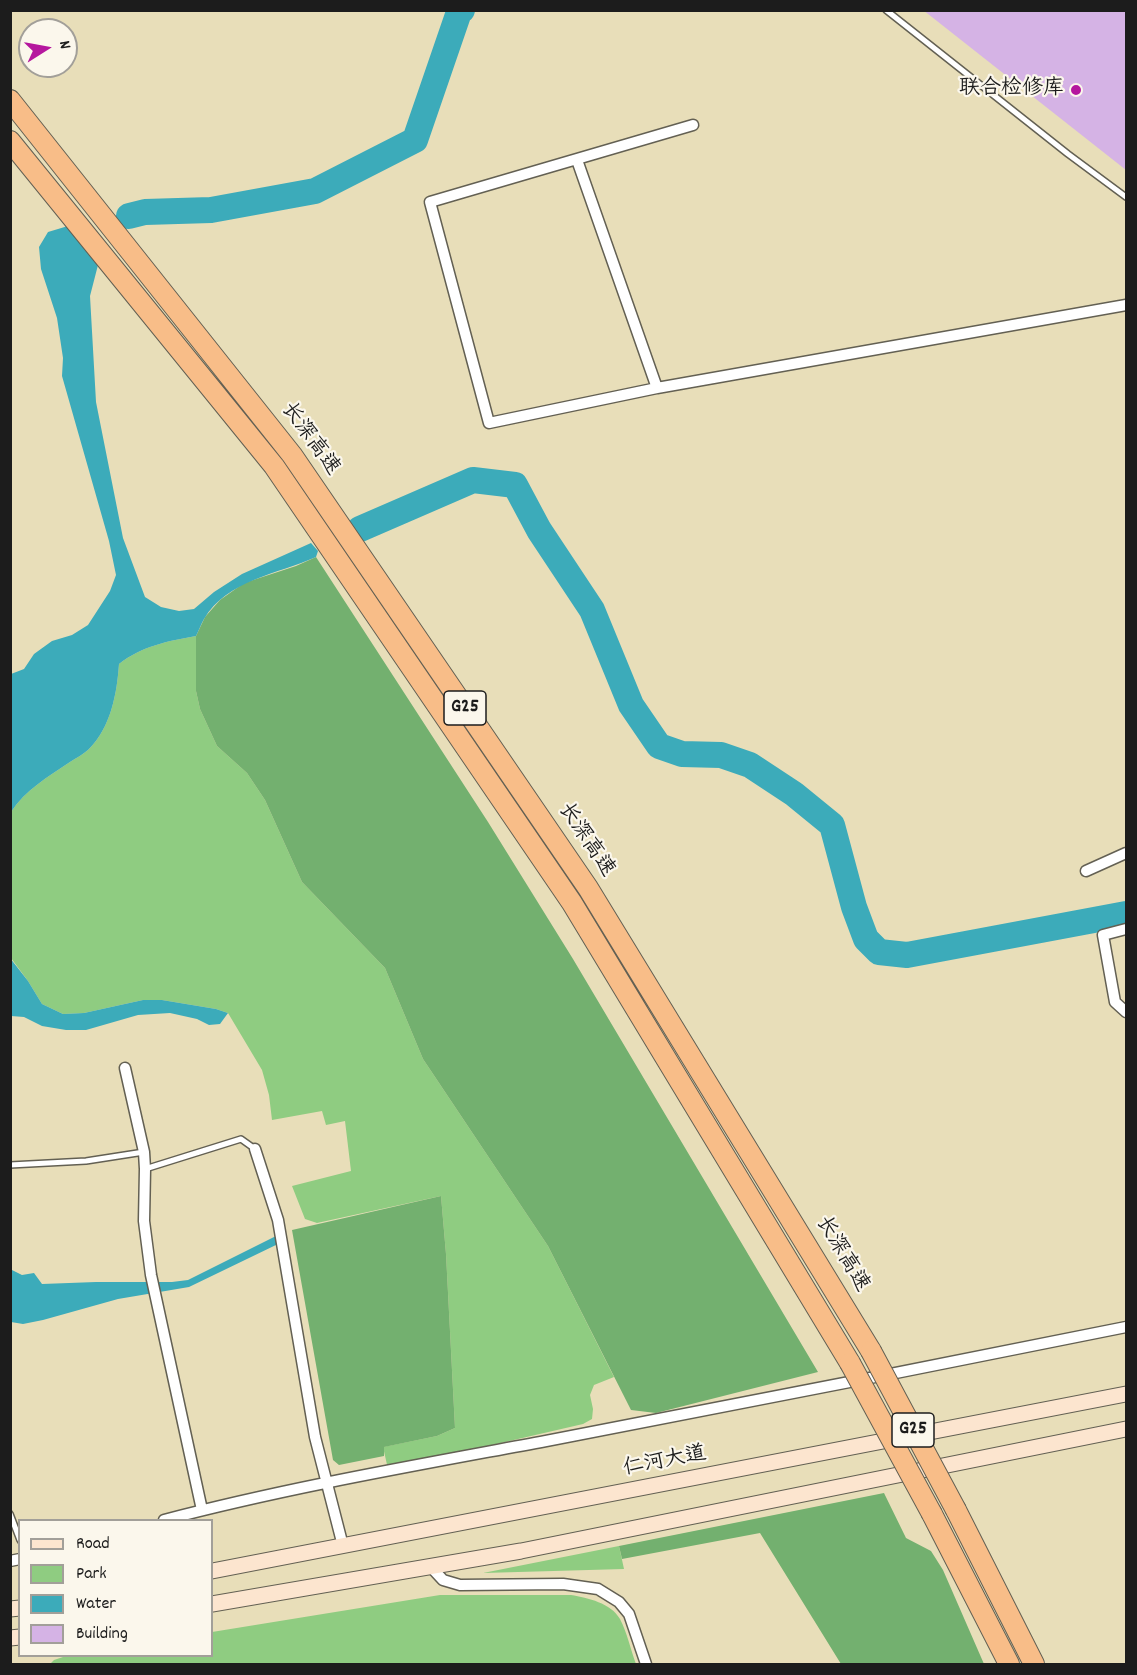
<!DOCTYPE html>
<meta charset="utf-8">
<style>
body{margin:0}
#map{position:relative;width:1137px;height:1675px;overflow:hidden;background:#e8deb9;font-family:Dekko,sans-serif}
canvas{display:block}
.frame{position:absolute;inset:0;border:12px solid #1c1c1c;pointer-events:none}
.legend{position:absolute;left:18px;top:1519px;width:195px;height:138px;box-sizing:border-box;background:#fbf7ec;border:2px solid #a29f99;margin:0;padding:8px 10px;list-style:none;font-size:18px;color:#1c1c1c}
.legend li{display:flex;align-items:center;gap:12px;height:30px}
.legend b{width:30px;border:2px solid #a29f99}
.north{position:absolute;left:18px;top:18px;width:60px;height:60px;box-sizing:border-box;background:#fbf7ec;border:2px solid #a29f99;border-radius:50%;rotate:79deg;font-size:16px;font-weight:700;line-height:24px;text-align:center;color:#1c1c1c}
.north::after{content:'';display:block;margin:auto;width:21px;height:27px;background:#b5179e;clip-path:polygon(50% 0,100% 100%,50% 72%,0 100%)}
</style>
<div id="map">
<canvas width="1137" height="1675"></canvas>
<div class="frame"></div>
<ul class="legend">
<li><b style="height:8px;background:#fce5cf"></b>Road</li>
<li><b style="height:16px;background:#8fcc81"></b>Park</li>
<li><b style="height:16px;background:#3cabba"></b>Water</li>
<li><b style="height:16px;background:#d5b3e5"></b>Building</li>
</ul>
<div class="north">N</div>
</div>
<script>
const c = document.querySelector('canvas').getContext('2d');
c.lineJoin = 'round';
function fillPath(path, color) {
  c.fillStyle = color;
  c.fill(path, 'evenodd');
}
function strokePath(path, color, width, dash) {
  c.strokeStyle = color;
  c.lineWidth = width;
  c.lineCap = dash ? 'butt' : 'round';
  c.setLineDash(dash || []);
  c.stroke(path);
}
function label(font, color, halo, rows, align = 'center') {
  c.font = font + ' Dekko,"LXGW WenKai TC",sans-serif';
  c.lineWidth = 4.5;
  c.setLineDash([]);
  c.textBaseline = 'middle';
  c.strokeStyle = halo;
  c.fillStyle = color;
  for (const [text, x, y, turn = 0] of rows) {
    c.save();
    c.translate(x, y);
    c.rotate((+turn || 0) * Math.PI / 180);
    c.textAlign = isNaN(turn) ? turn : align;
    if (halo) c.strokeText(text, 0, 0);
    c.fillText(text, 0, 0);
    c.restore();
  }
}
fillPath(new Path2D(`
 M196 636V691L200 709 217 746 247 773 265 800 302 882 385 968 423 1059 548 1246 614 1377 594 1385 590 1395 593 1409 592 1419 583 1424 388 1469 383 1447 437 1436 455 1428 446 1254 441 1196 317 1223 305 1219 292 1186 351 1171 345 1121 326 1125 322 1111 272 1120 269 1095 262 1070 228 1013 216 1009 162 1000H143L84 1013 63 1014 42 1004 28 981 11 958V812C25 790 48 777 70 762 76 758 84 754 89 749 111 727 117 693 119 664 142 646 168 641 196 636Z
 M619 1546 624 1569 483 1573Z
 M440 1595H571C588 1598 611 1603 620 1619 627 1632 631 1651 636 1664H50L54 1660 66 1656H212V1632Z`), '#8fcc81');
fillPath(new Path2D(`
 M316 557 488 822 573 959 818 1372 656 1413 631 1410 548 1246 423 1059 385 968 302 882 265 800 247 773 217 746 200 709 196 691V636L205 617 220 600 244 583 296 566Z
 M441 1196 446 1254 455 1428 437 1436 384 1447V1456L339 1465 333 1460 292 1230Z
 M884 1493 906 1538 931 1551 943 1570 984 1664H841L760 1533 622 1559 619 1546Z`), '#73b06f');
fillPath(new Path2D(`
 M68 226 98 265 90 296 96 402 123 538 145 597 161 607 179 611 194 609 214 592 242 574 311 543 318 551 316 557C278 574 227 580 204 619 201 624 199 630 196 636 168 641 142 646 119 664 117 693 111 727 89 749 84 754 76 758 70 762 48 777 25 790 11 812V674L24 669 34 654 52 641 72 635 88 625 110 591 116 575 109 541 62 376 63 358 57 318 41 269 39 247 48 232Z
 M10 958 28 981 42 1004 63 1014 84 1013 143 1000H162L216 1009 228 1013 220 1024 209 1025 197 1019 170 1013 138 1015 86 1030H66L42 1026 24 1017 11 1016Z
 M276 1236 278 1244 189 1287 118 1299 43 1320 23 1324 11 1322 10 1269 22 1275 34 1273 42 1284 96 1282H172L188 1280Z`), '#3cabba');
strokePath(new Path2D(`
 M129 216 145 212 211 210 315 191 415 140 459 12 462 10
 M360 529 473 480 515 485 539 530 592 610 631 705 659 746 682 754 721 755 750 765 794 794 832 825 854 907 866 939 879 952 907 955 1126 914`), '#3cabba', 26);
fillPath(new Path2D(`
 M923 10H1126V170Z`), '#d5b3e5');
const lane = new Path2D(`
 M886 10 1068 154 1126 197
 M10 1165 86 1161 144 1152
 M145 1169 241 1139 255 1149
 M10 1514 20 1540`);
const street = new Path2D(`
 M577 160 657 388 1126 305
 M657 388 489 423 430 202 693 125
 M1086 871 1126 853
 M1126 929 1103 935 1115 1002 1126 1012
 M125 1068 144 1152 145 1169 144 1221 151 1275 202 1510
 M255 1149 278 1220 315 1437 343 1546
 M164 1520C290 1487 418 1465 546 1441 739 1404 933 1366 1126 1327
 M10 1561 20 1559
 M431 1567 443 1580 460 1585 563 1584 598 1589 619 1602 629 1614 646 1664`);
const secondary = new Path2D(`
 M212 1571 1126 1394
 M212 1604 521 1551 1126 1429
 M10 1609 20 1608
 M10 1638 20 1637`);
const highway = new Path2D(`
 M10 100 292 455 588 888 871 1351
 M10 141 274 466 572 903 850 1363
 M956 1510 1034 1664
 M932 1514 1009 1664`);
strokePath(lane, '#636053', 8);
strokePath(street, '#636053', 13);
strokePath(secondary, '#636053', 17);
strokePath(highway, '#636053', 22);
strokePath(lane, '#fff', 5);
strokePath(street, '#fff', 10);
strokePath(secondary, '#fce5cf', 15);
strokePath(highway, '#f8bd88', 20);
const highwayBridge = new Path2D(`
 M871 1351 956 1510
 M850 1363 932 1514`);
strokePath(highwayBridge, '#636053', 22, []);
strokePath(highwayBridge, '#f8bd88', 20);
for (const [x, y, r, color] of [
 [1076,90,6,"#b5179e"]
]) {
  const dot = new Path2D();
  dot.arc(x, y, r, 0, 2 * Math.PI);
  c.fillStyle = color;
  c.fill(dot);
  strokePath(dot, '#fbf7ec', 2);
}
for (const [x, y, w] of [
 [465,708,42],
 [913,1430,42]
]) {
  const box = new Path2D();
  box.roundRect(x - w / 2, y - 17, w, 34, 4.5);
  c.fillStyle = '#fbf7ec';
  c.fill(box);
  strokePath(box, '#1c1c1c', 1.5);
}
label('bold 20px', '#1c1c1c', null, [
 ["G25",465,708],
 ["G25",913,1430]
]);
label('21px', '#1c1c1c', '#fbf7ec', [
 ["联合检修库",1064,90]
], 'right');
label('21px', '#1c1c1c', '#fbf7ec', [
 ["长深高速",309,440,54],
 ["长深高速",585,841,56],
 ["长深高速",841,1255,59],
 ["仁河大道",665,1463,-11]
]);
</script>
